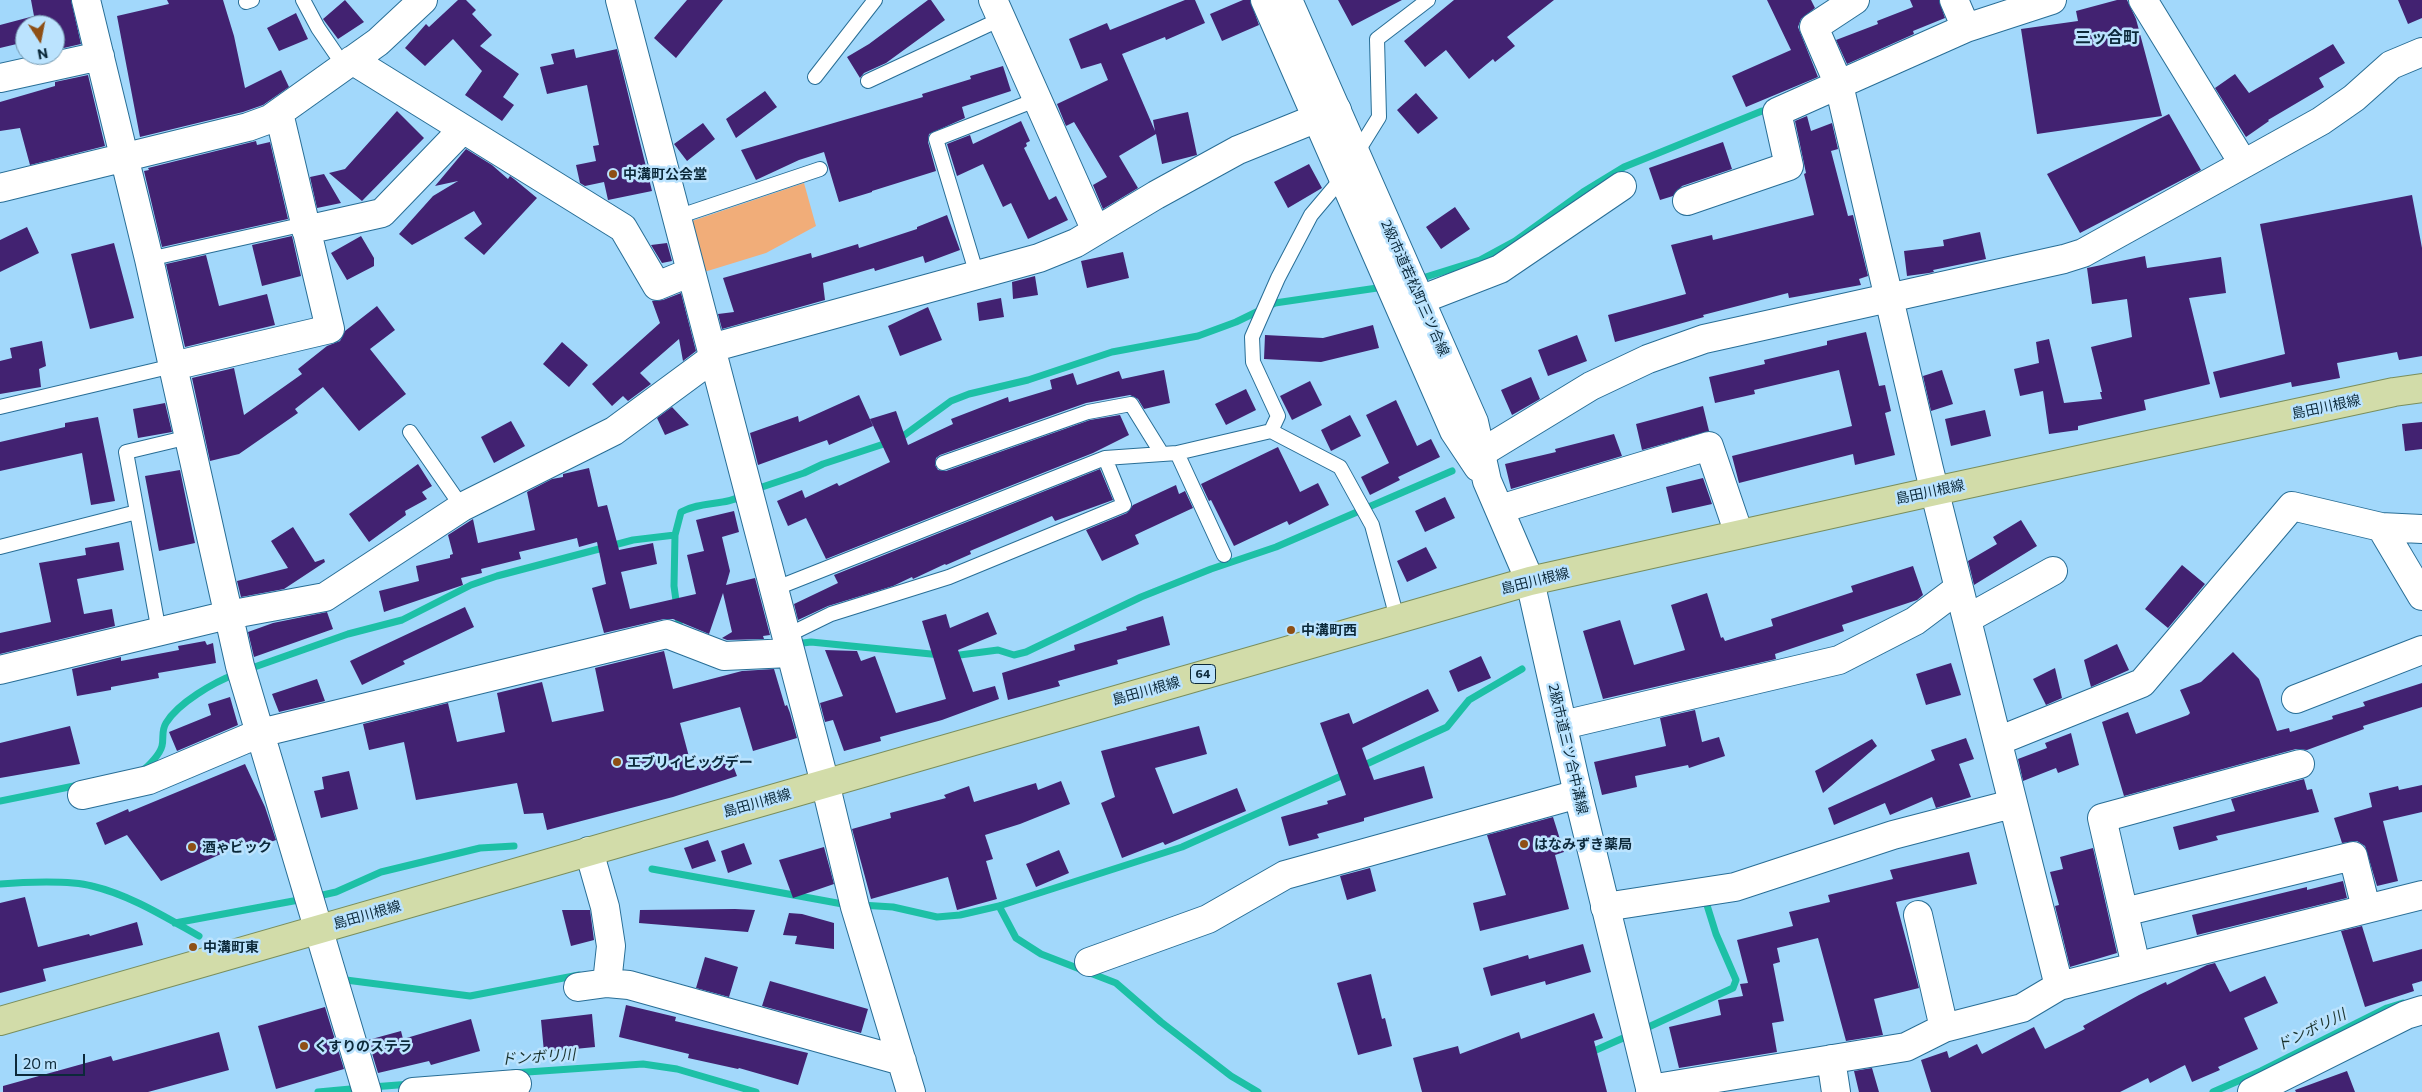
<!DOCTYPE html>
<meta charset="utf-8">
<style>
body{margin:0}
#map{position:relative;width:2422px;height:1092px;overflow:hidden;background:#a2d8fb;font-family:Commissioner,sans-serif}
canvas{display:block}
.north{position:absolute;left:15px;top:15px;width:50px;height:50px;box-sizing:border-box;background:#bbe3fe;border:1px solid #7599b0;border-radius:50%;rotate:169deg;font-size:14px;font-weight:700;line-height:20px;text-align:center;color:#0c293a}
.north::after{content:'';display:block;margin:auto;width:18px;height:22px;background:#8e4f15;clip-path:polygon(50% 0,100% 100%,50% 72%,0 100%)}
.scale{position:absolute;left:15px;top:1054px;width:70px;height:22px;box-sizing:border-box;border:2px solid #0c293a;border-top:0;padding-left:6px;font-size:15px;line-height:18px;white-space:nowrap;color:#0c293a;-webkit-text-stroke:4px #bbe3fe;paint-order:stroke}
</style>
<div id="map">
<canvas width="2422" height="1092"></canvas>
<div class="north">N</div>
<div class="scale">20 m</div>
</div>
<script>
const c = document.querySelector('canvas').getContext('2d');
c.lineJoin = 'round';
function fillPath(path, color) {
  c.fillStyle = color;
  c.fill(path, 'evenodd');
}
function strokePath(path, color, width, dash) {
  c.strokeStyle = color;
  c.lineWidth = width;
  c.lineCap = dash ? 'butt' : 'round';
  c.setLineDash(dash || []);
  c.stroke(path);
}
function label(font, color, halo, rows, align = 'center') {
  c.font = font + ' Commissioner,"Noto Sans JP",sans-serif';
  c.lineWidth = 5;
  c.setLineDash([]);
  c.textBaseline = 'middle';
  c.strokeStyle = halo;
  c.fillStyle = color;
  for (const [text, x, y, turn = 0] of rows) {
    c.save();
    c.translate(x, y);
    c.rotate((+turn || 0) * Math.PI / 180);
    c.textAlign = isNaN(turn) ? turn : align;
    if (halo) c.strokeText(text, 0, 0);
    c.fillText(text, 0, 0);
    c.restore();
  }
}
fillPath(new Path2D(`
 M804 183 816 226 766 253 701 273 689 222Z`), '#f1ad79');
strokePath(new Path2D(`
 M1416 280 1480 260 1515 241 1583 192 1624 167 1762 111
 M753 490 804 473 823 464 899 439 951 401 969 394 1028 380 1112 352 1198 336 1236 322 1275 303 1384 287
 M675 535 674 586 680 630
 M795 644 811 642 941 655
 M952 656 998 650 1014 655 1026 652 1141 597 1211 569 1276 547 1452 471
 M246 670 348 634 402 620 471 585 497 576 633 540 675 535 681 512C701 501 725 506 744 495
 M1360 767 1447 727 1469 700 1522 669
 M143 770C149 766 160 754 162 746 164 738 161 731 166 723 178 703 214 682 236 674
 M0 801 79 785
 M652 869 848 905
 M0 884C23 882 70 880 92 886 130 895 165 917 199 936
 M314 897 336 892 381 872 480 848 514 846
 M861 905 893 907 937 917 960 915 999 906 1182 847 1348 773
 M999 906 1016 938 1041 954 1116 983 1161 1022 1231 1076 1258 1092
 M175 923 304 899
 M346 980 470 996 579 975
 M1642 1030 1733 988 1736 980 1716 934 1706 902
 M1587 1054 1630 1035
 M513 1073 643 1064 677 1069 756 1092
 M372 1087 411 1084
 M318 1092 361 1088
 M2213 1092 2261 1071 2387 1008 2403 1003`), '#1dc0a6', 7);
fillPath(new Path2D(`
 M31 0H71L81 44 55 50V25H25V42L0 48V25L34 16Z
 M167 0H223L234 36 245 88 281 70 289 87 263 105 243 112 140 137 117 16 169 4Z
 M345 0 364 22 338 39 323 19Z
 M458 0H466L476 10 472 14 492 35 480 46 519 74 503 97 514 105 502 121 465 95 482 71 453 39 425 66 405 48 426 24 429 27Z
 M687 0H723L676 58 654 38Z
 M928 0H931L945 20 886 63 864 73 860 78 847 57 869 44Z
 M1185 0H1195L1205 23 1166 40 1165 37 1122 54 1155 131 1153 120 1188 112 1197 155 1162 164 1156 134 1119 156 1138 188 1103 209 1093 185 1107 177 1074 122 1066 126 1057 104 1108 80 1101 63 1081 69 1069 39 1107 23 1110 30Z
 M1243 0H1250L1259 25 1222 41 1210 14Z
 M1338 0H1402L1352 26Z
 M1454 0H1554L1507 37 1515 46 1495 62 1493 59 1469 79 1446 50 1425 67 1404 41Z
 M1767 0H1811L1815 8 1801 19 1798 27 1818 77 1746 107 1732 76 1791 50Z
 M1910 0H1939L1945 18 1913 31 1914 34 1847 64 1836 40 1878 24 1877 21 1913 7Z
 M2117 0H2127L2136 19 2162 116 2037 134 2021 29 2078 21 2076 11Z
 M2398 0H2422V18L2408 24Z
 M296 13 308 39 279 51 267 28Z
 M2333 44 2345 63 2319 78 2324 87 2268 120 2269 121 2246 137 2215 88 2235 74 2249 93Z
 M574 49 576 58 617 49 652 191 608 200 604 182 585 186 580 183 576 165 596 161 593 146 599 145 587 85 547 94 540 67 554 64 551 54Z
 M1003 66 1011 91 962 107 965 118 929 134 928 142 936 171 872 191V192L839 202 824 152 799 160 756 180 741 150 923 97 922 94 971 79 970 76Z
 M88 75 105 146 30 165 20 128 0 131V102L55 86V82Z
 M765 91 777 107 736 138 726 119Z
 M1416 93 1438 118 1418 134 1397 110Z
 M397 111 424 138 362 201 329 173 345 169Z
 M2169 114 2201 170 2080 233 2047 174Z
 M1807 116 1811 131 1832 123 1838 149 1831 151 1848 216 1853 215 1868 276 1859 279 1861 285 1789 298 1788 293 1703 315 1704 317 1615 342 1608 315 1686 294 1671 245 1712 235 1713 240 1814 215 1804 174 1806 173 1795 121Z
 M1021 121 1030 141 1026 143 1027 146 1024 148 1049 200 1056 196 1068 220 1028 239 1011 203 1003 207 983 164 957 176 947 144 970 135 973 144Z
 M703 123 715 139 687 161 674 144Z
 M256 141 257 145 270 142 288 219 162 247 144 171 149 170 148 168Z
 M1723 142 1732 169 1682 186 1673 196 1660 200 1649 168Z
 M466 149 492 165 508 179 510 176 514 179 537 198 484 255 464 238 482 224 474 211 412 245 399 234 433 196 458 181 435 186Z
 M1309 164 1322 188 1288 208 1274 182Z
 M324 174 341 203 317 208 310 177Z
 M2412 195 2422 248V356L2399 360 2397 352 2337 363 2340 378 2292 387 2291 382 2220 398 2213 372 2285 354 2260 224Z
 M1455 207 1470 229 1441 249 1426 227Z
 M947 215 960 250 925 263 923 256 875 271 874 268 823 283 825 300 722 329 718 314 734 312 723 278 811 253 812 258 858 244 859 248 917 229V227Z
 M27 227 39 253 0 272V240Z
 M1980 232 1986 259 1933 270 1934 272 1929 273 1907 276 1904 251 1944 246 1943 240Z
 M292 236 301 276 262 286 252 245Z
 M361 236 374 258V266L347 280 331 253Z
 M114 243 134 318 90 329 71 254Z
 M667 243 672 261 662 263 651 245Z
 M1123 252 1129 278 1087 288 1081 261Z
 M206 255 219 306 267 294 275 325 185 347 166 264Z
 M2145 256 2147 268 2221 257 2226 293 2189 298 2210 384 2144 400 2146 410 2078 426V430L2049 434 2043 391 2020 396 2014 369 2039 363 2036 342 2049 339 2064 403 2102 399 2100 392H2102L2091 347 2132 337 2127 299 2092 304 2087 268Z
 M1035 276 1038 295 1013 299 1012 282Z
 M681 293 696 351 683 361 679 339 640 373 651 384 628 401 623 396 612 406 592 384 660 323 652 301 663 300Z
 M1001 298 1004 317 979 321 977 303Z
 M377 306 395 330 370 349 406 394 359 431 323 387 295 409 298 413 239 454 210 461 192 378 234 368 244 415 302 374 298 369 327 346 340 341 345 331Z
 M928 307 942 340 900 356 888 326Z
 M1373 325 1379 348 1321 362 1264 359 1265 335 1323 338Z
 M1866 332 1879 386 1885 385 1891 411 1885 413 1895 455 1855 465 1853 454 1739 483 1732 456 1852 426 1839 370 1754 390 1755 394 1715 403 1709 377 1765 364 1764 360 1827 345V341Z
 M1577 335 1587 361 1548 376 1538 350Z
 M42 341 46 366 39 369 41 387 0 394V361L12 358 10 348Z
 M562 342 588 365 569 387 543 364Z
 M1164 370 1170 403 1144 409 1138 399 1130 395 1086 403 940 455 936 458 935 465 938 470 946 471 1090 420 1120 415 1129 435 1093 453 826 559 806 518 788 526 777 501 802 490 805 498 837 483 839 486 890 462 870 419 896 411 908 445 953 424 951 419 1008 397 1009 402 1052 389 1050 380 1073 373 1077 385 1119 371 1122 379Z
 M1942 370 1953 404 1931 411 1923 376Z
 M1531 377 1540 399 1512 415 1501 390Z
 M1310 381 1322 405 1292 420 1280 396Z
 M1246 389 1256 410 1226 425 1215 404Z
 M859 395 873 426 829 445 827 440 758 465 750 433 798 416 799 422Z
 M1396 400 1417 446 1431 439 1440 457 1398 477 1400 480 1370 495 1361 477 1389 463 1366 415Z
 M165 403 172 432 138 438 133 409Z
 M1703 406 1709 431 1642 450 1636 424Z
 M672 407 689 425 665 435 657 418Z
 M1985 410 1991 436 1951 446 1945 419Z
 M1350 415 1361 436 1331 451 1321 430Z
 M98 417 115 501 91 505 82 453 0 471V442L65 427V423Z
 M511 421 525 446 494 463 481 437Z
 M2422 422V449L2405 451 2402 424Z
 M1614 434 1622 456 1511 489 1505 464 1556 452 1555 449Z
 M1278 447 1300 492 1318 483 1329 505 1289 525 1287 521 1234 546 1211 500 1209 501 1201 484Z
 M418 464 432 486 422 492 427 499 405 511 406 515 369 542 349 514Z
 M589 468 598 507 607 505 619 550 653 543 657 564 621 572 630 609 696 594 687 555 704 551 696 520 734 511 739 532 722 537 730 571 726 585 755 578 770 635 763 636 764 639 727 640 722 638 732 632 723 593 709 634 673 619H664L604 633 592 588 606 584 597 542 579 547 577 538 519 552 521 559 481 569 482 573 461 578 463 585 384 612 379 591 419 581 416 566 450 558V555L453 554 448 535 473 519 478 543 535 530 527 492 552 479 563 477V474Z
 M1100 469 1113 500 1055 521 1052 516 970 551 971 554 946 565 945 564 913 579 912 577 893 586 828 606 798 620 794 604 838 583 834 575Z
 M180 470 195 543 159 551 145 476Z
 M1703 478 1712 504 1672 513 1666 487Z
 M1176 485 1179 494 1185 491 1193 508 1135 535 1139 544 1102 561 1086 530 1127 513 1133 505Z
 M1445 497 1455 518 1425 532 1415 511Z
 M2021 520 2037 546 1974 585 1968 561 1997 544 1993 537Z
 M293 527 315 562 324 559 325 562 284 589 241 597 237 581 288 568 271 541Z
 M119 542 124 570 77 579 84 614 112 609 115 626 0 654V633L51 622 39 563 86 555 85 548Z
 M1426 547 1437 568 1407 582 1397 561Z
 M2182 565 2205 584 2168 628 2145 609Z
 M1913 566 1923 595 1917 600 1842 625 1844 631 1775 654 1776 659 1603 699 1583 631 1620 620 1634 665 1685 650 1671 605 1707 593 1721 638 1723 637 1725 641 1773 626 1771 619 1853 592 1851 586Z
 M465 607 474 627 403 661 405 664 362 685 350 661Z
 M327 612 333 629 254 657 248 632 273 623Z
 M988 612 997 634 958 650 973 692 995 686 999 699 942 720 880 737 881 741 844 751 833 720 825 722 820 703 843 696 825 650 857 651 861 661 875 656 896 713 946 699 922 621 946 614 950 628Z
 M1163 616 1170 645 1117 660 1118 664 1058 681 1060 686 1008 700 1002 673 1075 650 1074 645 1127 630 1126 627Z
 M205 641 207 645 213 643 216 663 158 673 159 678 111 687V690L77 696 72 669 121 657V661L179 650 178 646Z
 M2117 644 2129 670 2091 687 2084 660Z
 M664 651 673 689 742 671 774 669 785 706 787 705 790 713 797 738 753 751 740 707 680 723 692 768 729 755 737 776 673 797 547 830 543 813 524 814 517 783 416 800 404 742 369 750 363 724 448 703 457 742 505 732 497 693 542 682 552 722 604 711 595 668Z
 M2233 652 2259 679 2277 731 2289 728 2290 732 2333 719 2332 716 2365 706 2363 702 2422 683V707L2363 726 2364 729 2307 750 2296 749 2124 796 2102 722 2128 712 2136 734 2188 715 2190 713 2180 690 2201 682Z
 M1481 656 1491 678 1458 692 1449 671Z
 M1951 663 1961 695 1926 705 1916 674Z
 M2055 668 2062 698 2046 705 2033 679Z
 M317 679 325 701 279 712 272 694Z
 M1428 689 1439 711 1362 748 1374 780 1424 766 1433 798 1364 818V821L1317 834 1319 838 1289 846 1281 817 1328 804 1327 801 1346 795 1320 723 1349 713 1353 724Z
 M230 697 238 725 177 751 169 732 211 715 208 704Z
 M1695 710 1702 742 1719 737 1725 756 1689 768 1688 765 1635 776 1637 787 1602 795 1594 762 1666 746 1660 718Z
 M70 726 80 764 0 778V743Z
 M1199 726 1207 754 1155 768 1173 814 1237 788 1246 811 1165 845 1163 842 1122 858 1101 803 1115 797 1101 751Z
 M2071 733 2079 765 2058 773 2056 768 2023 781 2018 759 2047 748 2045 743Z
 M1966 738 1974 759 1959 764 1971 797 1936 808 1932 797 1890 815 1885 803 1834 825 1828 808 1935 760 1931 750Z
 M1872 739 1877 746 1823 793 1815 771Z
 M245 764 265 807 276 840 255 848 252 840 161 881 127 835 105 845 96 823 128 809 129 812Z
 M349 771 358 809 321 818 314 791 324 789 322 777Z
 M2304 779 2307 790 2312 789 2319 812 2216 836 2218 840 2179 850 2173 827 2235 811 2231 799Z
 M1061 781 1070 804 1020 824 985 835 993 859 986 861 997 899 957 910 948 877 871 899 852 829 891 818 890 813 946 798 944 795 969 786 974 802 1036 783 1038 790Z
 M2422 785V812L2383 821 2398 881 2377 886 2365 846 2357 841 2342 843 2334 818 2372 807 2369 793 2398 786 2399 790Z
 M1553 817 1564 852 1555 855 1569 909 1480 931 1473 903 1506 895 1487 835Z
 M708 840 716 861 692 869 684 848Z
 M744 843 752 864 728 873 721 851Z
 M824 847 834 884 793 898 779 860Z
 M2093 848 2117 953 2070 967 2055 906 2059 905 2050 872 2063 869 2060 857Z
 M1059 850 1069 873 1036 887 1026 864Z
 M1969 852 1977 884 1896 902 1919 988 1874 999 1883 1035 1846 1041 1818 938 1777 948 1780 962 1773 964 1784 1021 1772 1023 1777 1052 1679 1068 1669 1027 1721 1015 1718 1000 1743 996 1740 984 1748 983 1737 940 1793 926 1789 912 1830 902 1828 895 1893 879 1890 870Z
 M1370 868 1376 891 1347 900 1340 876Z
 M2343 881 2347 898 2197 935 2192 915 2307 887V890Z
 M25 897 38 947 89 934 90 936 137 922 143 945 43 969 46 981 0 993V903Z
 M735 909 755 910 748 932 639 923 640 910Z
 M562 910H590L594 940 571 946Z
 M789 913 802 914 834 923V949L795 944 797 936 783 935Z
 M2362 926 2373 962 2422 949V981L2412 984 2414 991 2365 1007 2341 931Z
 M1583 944 1591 972 1546 985 1545 981 1491 996 1483 968 1528 955 1529 959Z
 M705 957 738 967 729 997 696 988Z
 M2215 963 2230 992 2265 976 2278 1003 2244 1018 2258 1049 2218 1067 2220 1070 2192 1082 2185 1065 2150 1083 2148 1078 2120 1092H1931L1921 1060 1947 1051 1949 1058 1977 1044 1982 1054 2034 1027 2045 1049 2085 1029 2083 1026 2139 995 2166 982 2167 985 2207 965Z
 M1371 974 1382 1019 1385 1018 1392 1046 1358 1055 1337 983Z
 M770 981 868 1009 861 1033 762 1006Z
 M626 1005 676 1017 675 1021 808 1053 798 1085 739 1068 738 1069 688 1058 689 1054 619 1037Z
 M325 1007 344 1069 276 1089 258 1026Z
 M1594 1013 1603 1038 1594 1041 1607 1092H1422L1413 1058 1458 1046 1460 1054 1519 1032 1521 1039Z
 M592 1014 595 1047 544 1052 541 1020Z
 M471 1019 480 1051 431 1065 429 1061 378 1073 368 1040 401 1031 403 1039Z
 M219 1032 229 1070 148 1092H3V1086L111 1056 113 1061Z
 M1872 1068 1879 1092H1859L1854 1071Z
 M2347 1071 2355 1092H2296L2295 1090Z`), '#422271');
const service = new Path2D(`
 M303 0 318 28 344 66
 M246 2 252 0
 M815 77 875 0
 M868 81 1003 18
 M1356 154 1379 117 1377 39 1428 0
 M677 217 820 169
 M149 259 305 224
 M977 275 936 139 1038 99
 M0 407 173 366
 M1271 431 1278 416 1253 362 1252 337 1278 278 1311 215 1343 177
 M410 432 462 507
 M1177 453 1224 555
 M943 463 1088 412 1131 404 1162 454
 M0 547 137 512
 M774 589 1105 458 1177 453 1271 431 1340 467 1372 525 1397 618
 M159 632 126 452 189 437
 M786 636 831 614 949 577 1124 505 1105 458`);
const minor = new Path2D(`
 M86 0 149 259 240 666 367 1092
 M620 0 828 795 855 907 911 1092
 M993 0 1096 231
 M1855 0 1814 27 1839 85 1929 469 2059 986
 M1954 0 1966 28
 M2143 0 2243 163
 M352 60 623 228 657 286 691 272
 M0 78 100 56
 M0 188 248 127 270 119 378 42 423 0
 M1687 201 1789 166 1777 112 1966 28 2052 0
 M306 230 382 213 463 129
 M1420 300 1500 269 1622 186
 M711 348 1039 258 1076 243 1156 195 1238 150 1337 110
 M173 366 330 329 279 113
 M1481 453 1591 386 1648 359 1704 339 2064 259 2083 253 2321 121 2354 98 2391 65 2422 52
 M1500 509 1709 446 1739 534
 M2381 527 2422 596
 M1967 619 2053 571
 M0 670 228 615 325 597 462 507 614 431 713 358
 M2296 699 2422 650
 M1563 725 1839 660 1915 621 1959 588
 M1998 741 2142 683 2292 506 2381 527 2422 529
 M82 795 149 780 260 733 667 634 724 656 790 653
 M589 851 605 907 611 946 607 983
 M1605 907 1735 887 1893 835 2012 804
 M2124 912 2353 856 2366 908
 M1918 915 1944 1028
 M1089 962 1208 919 1285 875 1578 794
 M2136 966 2102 818 2300 764
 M578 987 607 983 629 985 902 1061
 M1831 1059 1836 1092
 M1650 1089 1906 1047 1944 1028 2022 1008 2059 986 2422 895
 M413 1092 517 1084`);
const tertiary = new Path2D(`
 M1265 0 1454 431 1478 467
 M1288 0 1474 422 1487 481 1530 581 1578 794 1651 1092
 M2252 1092 2406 1015 2422 1010`);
const primary = new Path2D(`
 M0 1021 1530 581 1935 491 2394 392 2422 388`);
strokePath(service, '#286e96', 16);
strokePath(minor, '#286e96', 30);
strokePath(tertiary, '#286e96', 30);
strokePath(primary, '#798e5c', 30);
strokePath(service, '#fff', 14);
strokePath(minor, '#fff', 28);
strokePath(tertiary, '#fff', 28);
strokePath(primary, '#d2dca9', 28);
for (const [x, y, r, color] of [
 [613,174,5,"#8e4f15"],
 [1291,630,5,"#8e4f15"],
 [617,762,5,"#8e4f15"],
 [1524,844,5,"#8e4f15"],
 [192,847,5,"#8e4f15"],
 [193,947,5,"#8e4f15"],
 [304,1046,5,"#8e4f15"]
]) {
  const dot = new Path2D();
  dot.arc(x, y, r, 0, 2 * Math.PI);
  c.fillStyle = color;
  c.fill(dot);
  strokePath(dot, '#bbe3fe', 2);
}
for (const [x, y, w] of [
 [1203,674,25]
]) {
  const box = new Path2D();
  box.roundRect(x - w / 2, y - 9.5, w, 19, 4);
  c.fillStyle = '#bbe3fe';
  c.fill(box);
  strokePath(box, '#0c293a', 1);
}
label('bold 12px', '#0c293a', null, [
 ["64",1203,674]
]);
label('bold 14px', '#0c293a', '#bbe3fe', [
 ["中溝町公会堂",623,174],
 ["中溝町西",1301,630],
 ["エブリィビッグデー",627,762],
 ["はなみずき薬局",1534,844],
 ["酒ゃビック",202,847],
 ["中溝町東",203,947],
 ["くすりのステラ",314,1046]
], 'left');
label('14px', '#0c293a', '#bbe3fe', [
 ["2級市道若松町三ツ合線",1415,288,66],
 ["島田川根線",2326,407,-12],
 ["島田川根線",1930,492,-12],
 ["島田川根線",1535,581,-14],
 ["島田川根線",1146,691,-16],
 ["2級市道三ツ合中溝線",1568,749,77],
 ["島田川根線",757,803,-16],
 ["島田川根線",367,915,-16]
]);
label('italic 15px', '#1b332d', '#bbe3fe', [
 ["ドンボリ川",2311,1030,-26],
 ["ドンボリ川",538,1057,-4]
]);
label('bold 16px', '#0c293a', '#bbe3fe', [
 ["三ッ合町",2107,38]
]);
</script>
